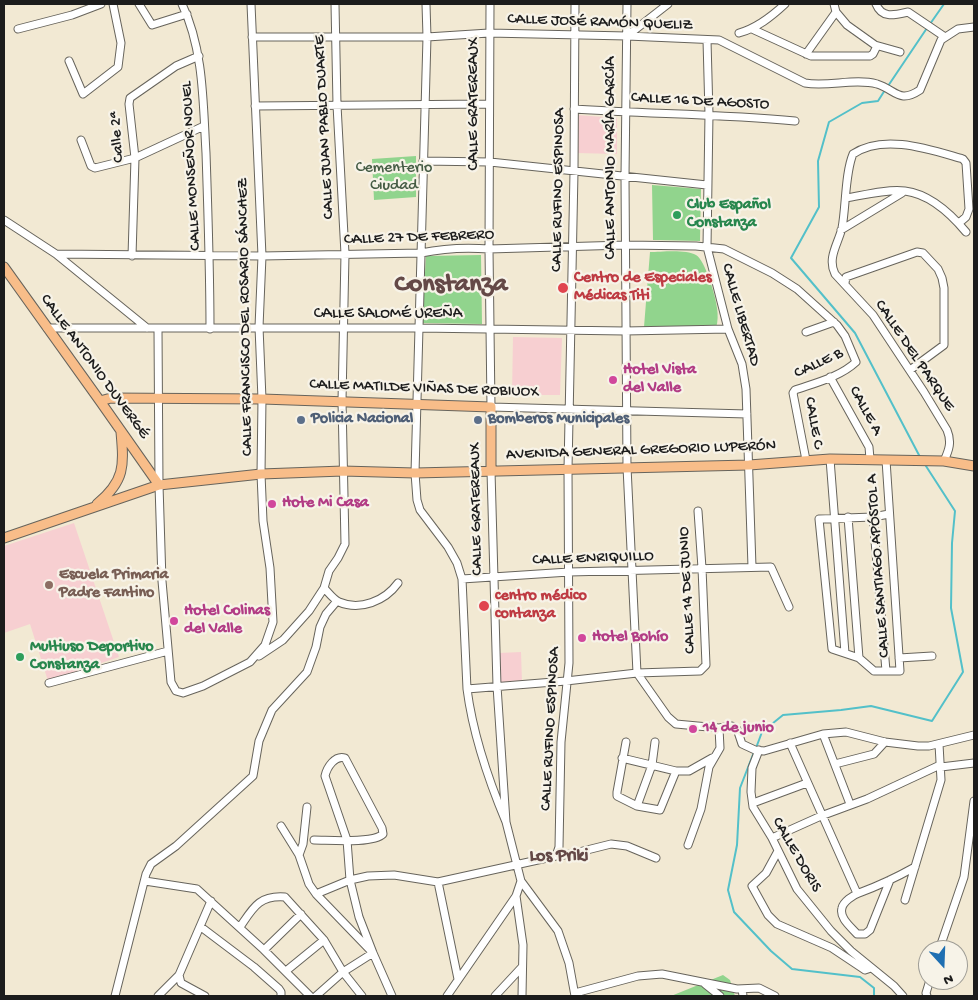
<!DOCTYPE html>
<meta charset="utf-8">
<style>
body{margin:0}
#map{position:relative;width:978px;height:1000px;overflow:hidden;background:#f2e9d3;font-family:"Gochi Hand",sans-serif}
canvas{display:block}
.frame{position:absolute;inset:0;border:5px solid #1c1c1c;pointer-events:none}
.north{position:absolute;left:918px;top:940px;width:50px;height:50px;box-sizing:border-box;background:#f7f3e8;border:1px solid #9f9d96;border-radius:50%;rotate:160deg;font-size:14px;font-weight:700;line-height:20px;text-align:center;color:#1c1c1c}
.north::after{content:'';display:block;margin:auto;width:18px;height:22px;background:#1f6fb2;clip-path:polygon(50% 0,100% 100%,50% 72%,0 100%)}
</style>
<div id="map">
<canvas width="978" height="1000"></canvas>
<div class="frame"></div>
<div class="north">N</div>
</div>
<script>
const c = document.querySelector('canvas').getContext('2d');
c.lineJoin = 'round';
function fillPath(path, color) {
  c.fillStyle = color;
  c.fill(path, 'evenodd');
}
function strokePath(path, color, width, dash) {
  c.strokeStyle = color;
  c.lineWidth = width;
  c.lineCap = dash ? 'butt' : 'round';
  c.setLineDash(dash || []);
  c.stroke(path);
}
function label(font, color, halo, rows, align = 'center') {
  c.font = font + ' "Gochi Hand",sans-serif';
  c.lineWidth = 4.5;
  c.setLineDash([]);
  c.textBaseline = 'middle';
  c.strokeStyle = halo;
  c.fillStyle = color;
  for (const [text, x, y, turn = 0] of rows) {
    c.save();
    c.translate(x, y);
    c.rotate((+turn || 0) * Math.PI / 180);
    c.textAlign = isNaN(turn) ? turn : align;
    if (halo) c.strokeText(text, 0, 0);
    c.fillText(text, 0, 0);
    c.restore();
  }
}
fillPath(new Path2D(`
 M577 115 617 118V154L576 153Z
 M513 337 562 338 560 395H512Z
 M74 523 119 657 48 681 30 624 4 633V546Z
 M521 652 522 682 500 683 499 653Z`), '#f7cfd1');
fillPath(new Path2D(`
 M416 156V197L374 200 372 159Z
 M652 185 701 189 700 241 653 240Z
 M650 252C661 252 686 249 696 255 705 260 716 297 717 308 718 315 718 321 716 328L644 327Z
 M481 255 482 324 422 323 426 256Z
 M723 975 730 980 735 996H671Z`), '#91d48d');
strokePath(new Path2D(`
 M930 24 944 4
 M888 86 927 28
 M885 90 878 101 862 103 829 122 818 161 819 207 791 258 855 333 920 457
 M756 748 762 732 783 715 841 710 871 706 932 721 963 672 951 608 952 543 955 511 924 463
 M754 752 740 788 737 845 728 890 734 912 771 951 792 969 860 977 874 988V996`), '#53c0c9', 2);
const minor = new Path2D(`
 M139 4 152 25 187 14
 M182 4C204 50 203 104 206 153 208 212 210 270 210 329
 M426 4 427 37 415 473 417 500 420 510 448 547 457 563 462 579 467 689C473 735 488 779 506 822
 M490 4 489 249 491 407 747 414
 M627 4 625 177 627 467 637 673 668 717 676 724 719 728 732 726 737 729 742 744 755 750 764 751 823 734 846 732 885 742 918 746H929L974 735
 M834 4 836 12 847 25 875 45 900 52
 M876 4C882 19 895 15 908 12L945 37
 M18 29 72 15 101 4
 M752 29 811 56H870L873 54 877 46
 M739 33C757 28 771 17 785 4
 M627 36 668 4
 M252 37H427L489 33 627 36 719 40 805 83C828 87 855 78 877 84 896 90 899 104 920 90L941 40 958 29 974 27
 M707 40 709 114 707 247 728 329 742 364 746 389 752 567
 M806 54 836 12
 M69 61 83 94 118 67 121 43 113 4
 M255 106 489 104
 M574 109C648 114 722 114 795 121
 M81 140 91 166 95 168 135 158 204 126
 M423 161 490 162 707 185
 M846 198C864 195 886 189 905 191 929 194 951 214 966 232
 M4 220 56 254 147 328
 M841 230 902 193
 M56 254 262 256 421 253C445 248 465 247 489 249L625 245 696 246 724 249 772 273 797 289 837 325 845 336 856 362C840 377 815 383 795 390L793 393 806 460
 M132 256 135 158 129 104 130 98 176 66 199 56
 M845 283 846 277 917 252 923 253 938 269 942 278 944 288V345L910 370
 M47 328H419L625 331 728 329
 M158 329 159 485 162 581 171 682 176 691 183 693 203 686 250 662 265 645 273 622 270 568 263 521 261 474 262 399 259 327 262 256 251 4
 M806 332 834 322
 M830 377 869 447 870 459
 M830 459 845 653
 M886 460 900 671H874L859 658 832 649 819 519 873 517 889 514
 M944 461C949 450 952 442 947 430L924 392 873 315 835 274C827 258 838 244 842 228 846 207 845 173 853 154 884 133 931 150 963 159L966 163 969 209 966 217 959 223
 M491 471 497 686 506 822 521 881 558 931 569 963 575 996
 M848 517 859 658
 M873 517 886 671
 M462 579 569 572 771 567 789 607
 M324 588C329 593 333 599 339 602 360 611 385 601 398 583
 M259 656 283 640 309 611 324 588 329 571 338 558 345 544 342 401 345 254 337 105 335 4
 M899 658 932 656
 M49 683 168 651
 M467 689 566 681 637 673 700 671 706 665 702 568 698 511
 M823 734 850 804
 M626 742 617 792V796L637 806 660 810 676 771
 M790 743 856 891 858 893
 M759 750 752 768 751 792 753 807 772 838 797 889 831 931 851 951 894 986 903 996
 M622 758 676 771H689L712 758
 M835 764 874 754 885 742
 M941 767 974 763
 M753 803 807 783
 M637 806 652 765 655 742
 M281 826 299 855 309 884 316 894 373 953 343 972 316 996
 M772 838 821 816 867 799 940 765
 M314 840C329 840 373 844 383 834L382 828 345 758C335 755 327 767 325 776L347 840 350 880 359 917 373 953 392 996
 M688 845 701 809 709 767 720 748 719 728
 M778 851 766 873 752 886 768 915 777 924 832 948 865 970 871 968
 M299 855 303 844 307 807
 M556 856 559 847 561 742 569 663 568 469 574 172 575 4
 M890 880 870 930 865 934H857C851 927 839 918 842 908 843 902 853 895 859 893 878 886 897 877 915 867
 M145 881 197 889 264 950 310 996
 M438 882 458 979
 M316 894 350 880 368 876 394 875 438 882 556 856 571 854 611 844 627 846 656 858
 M516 896 523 945 522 996
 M905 900 941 780 939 744
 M201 927 254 967 279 989 281 992V996
 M240 927C253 908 259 895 285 897L324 940 343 972 362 996
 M264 950 301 914
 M939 950 964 877 974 801
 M286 971 324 940
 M179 975 181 983 205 996
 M705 984 720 996
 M742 989 743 996
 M575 993 638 976 662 974 737 989 759 988 775 996
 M115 996 146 874 151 864 176 846 253 776 259 741 272 710 307 672 316 647 320 627 326 614 337 601
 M158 996 179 975 211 901
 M447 996 516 896 521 881
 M495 996 522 967
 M927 996 926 993 930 980`);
const major = new Path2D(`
 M4 267 100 401 159 485
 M100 401 111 398 262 399 491 407V471
 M97 504C125 481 124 466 121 432
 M4 538 159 485 261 474 343 471 415 473 749 465 830 459 944 461 974 466`);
strokePath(minor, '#67645c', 9);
strokePath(major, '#67645c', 11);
strokePath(minor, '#fff', 7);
strokePath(major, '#f8bd89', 9);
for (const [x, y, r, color] of [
 [677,215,5,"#2e9e5b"],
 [563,288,6,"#e0444e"],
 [613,380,5,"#d1479c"],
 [301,420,5,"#5c6f8a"],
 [478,420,5,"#5c6f8a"],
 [272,504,5,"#d1479c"],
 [49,585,5,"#8d6e63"],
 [484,606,6,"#e0444e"],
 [174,621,5,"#d1479c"],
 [582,638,5,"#d1479c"],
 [20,657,5,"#2e9e5b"],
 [693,729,5,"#d1479c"]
]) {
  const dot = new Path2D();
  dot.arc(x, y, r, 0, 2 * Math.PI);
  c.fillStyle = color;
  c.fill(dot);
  strokePath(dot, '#f7f3e8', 2);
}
label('16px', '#1c1c1c', '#f7f3e8', [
 ["CALLE JOSÉ RAMÓN QUELIZ",600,23,2],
 ["CALLE 16 DE AGOSTO",700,102,3],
 ["CALLE GRATEREAUX",475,104,-90],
 ["CALLE JUAN PABLO DUARTE",325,127,-93],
 ["Calle 2ª",118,137,-94],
 ["CALLE ANTONIO MARÍA GARCÍA",612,158,-90],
 ["CALLE MONSEÑOR NOUEL",192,166,-93],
 ["CALLE RUFINO ESPINOSA",559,190,-89],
 ["CALLE 27 DE FEBRERO",419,238,-2],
 ["CALLE SALOMÉ UREÑA",388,315],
 ["CALLE LIBERTAD",740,315,74],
 ["CALLE FRANCISCO DEL ROSARIO SÁNCHEZ",246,317,-91],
 ["CALLE DEL PARQUE",914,356,56],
 ["CALLE B",819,364,-25],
 ["CALLE ANTONIO DUVERGÉ",94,367,54],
 ["CALLE MATILDE VIÑAS DE ROBIUOX",424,389,2],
 ["CALLE A",865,411,61],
 ["CALLE C",813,423,80],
 ["AVENIDA GENERAL GREGORIO LUPERÓN",641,451,-2],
 ["CALLE GRATEREAUX",477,509,-91],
 ["CALLE ENRIQUILLO",593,559,-2],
 ["CALLE SANTIAGO APÓSTOL A",879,566,-94],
 ["CALLE 14 DE JUNIO",688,590,-93],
 ["CALLE RUFINO ESPINOSA",551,729,-87],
 ["CALLE DORIS",796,855,60]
]);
label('16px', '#455c44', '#f7f3e8', [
 ["Cementerio",394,169],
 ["Ciudad",394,187]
]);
label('bold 16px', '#27864d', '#f7f3e8', [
 ["Club Español",687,206],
 ["Constanza",687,224],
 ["Multiuso Deportivo",30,648],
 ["Constanza",30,666]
], 'left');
label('bold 16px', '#be3a42', '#f7f3e8', [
 ["Centro de Especiales",574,279],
 ["Médicas Titi",574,297],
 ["centro médico",495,597],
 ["contanza",495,615]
], 'left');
label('bold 16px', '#b23c85', '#f7f3e8', [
 ["Hotel Vista",623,371],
 ["del Valle",623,389],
 ["Hote Mi Casa",282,504],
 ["Hotel Colinas",184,612],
 ["del Valle",184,630],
 ["Hotel Bohío",592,638],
 ["14 de junio",703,729]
], 'left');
label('bold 16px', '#4e5e75', '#f7f3e8', [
 ["Policia Nacional",311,420],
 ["Bomberos Municipales",488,420]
], 'left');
label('bold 16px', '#785e54', '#f7f3e8', [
 ["Escuela Primaria",59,576],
 ["Padre Fantino",59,594]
], 'left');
label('bold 18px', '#644947', '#f7f3e8', [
 ["Los Priki",559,857]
]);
label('bold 26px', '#644947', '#f7f3e8', [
 ["Constanza",451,286]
]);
</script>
